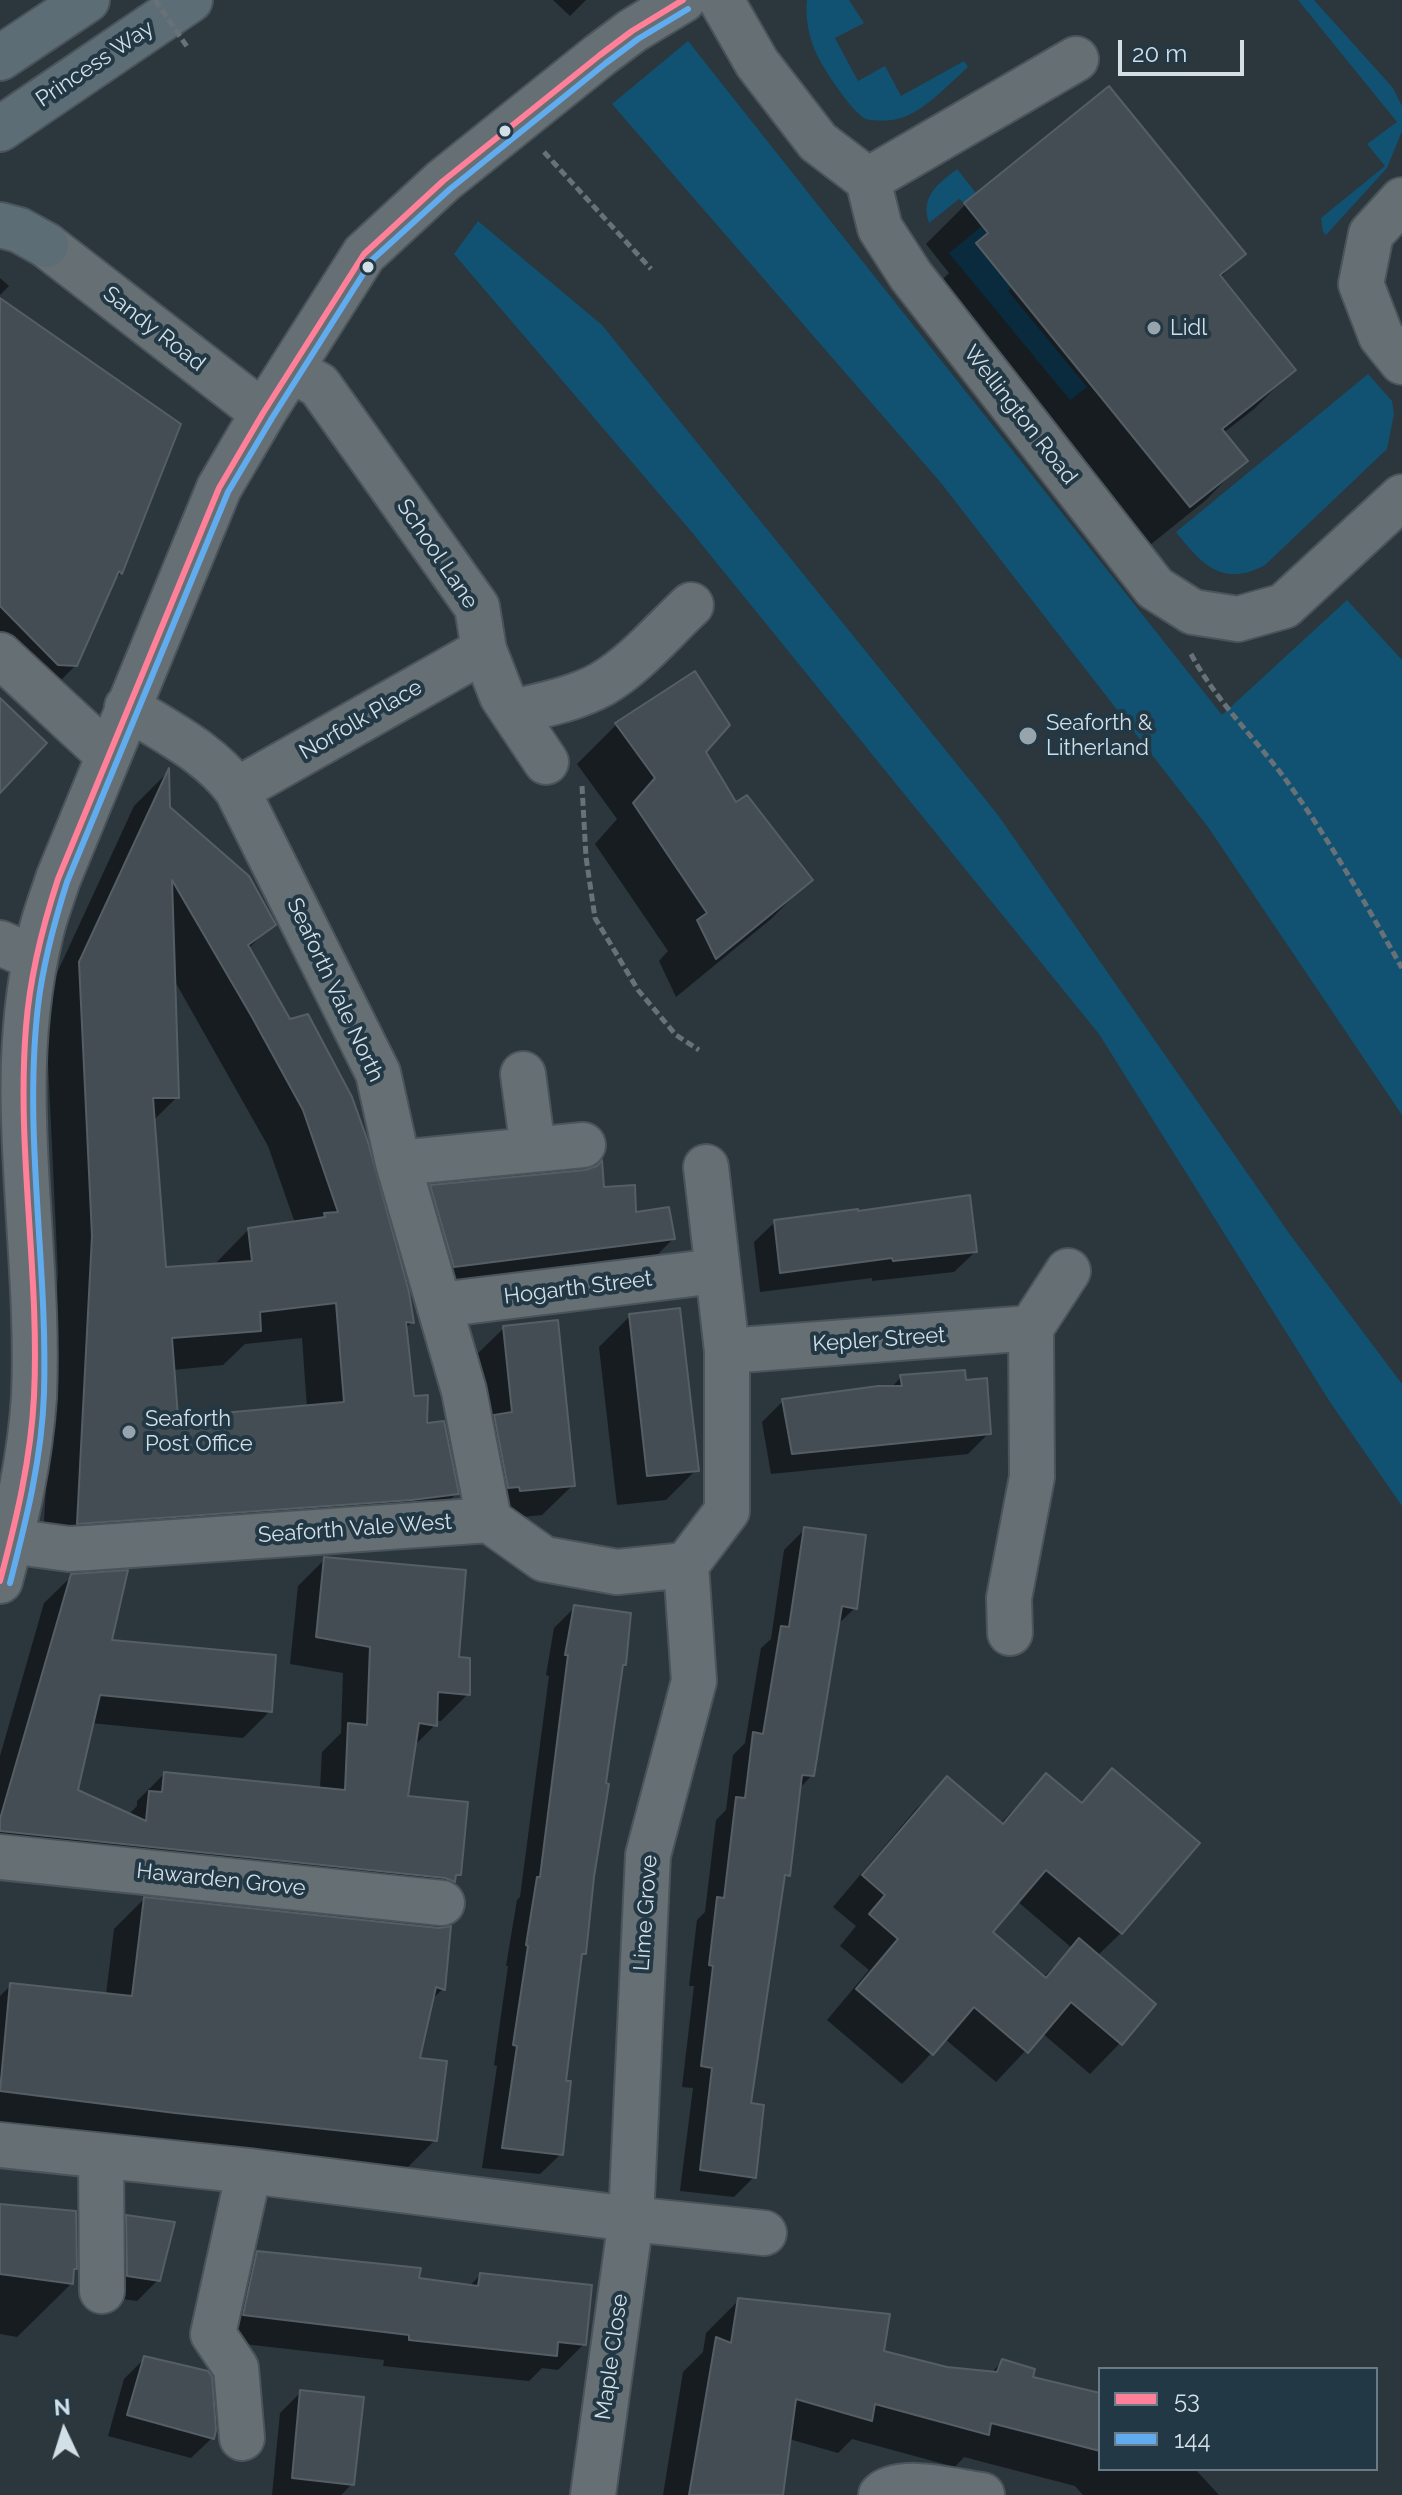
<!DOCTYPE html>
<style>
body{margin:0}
#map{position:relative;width:1402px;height:2495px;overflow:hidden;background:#2b363d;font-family:Raleway,sans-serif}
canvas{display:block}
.legend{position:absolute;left:1098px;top:2367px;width:280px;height:104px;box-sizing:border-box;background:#233845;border:2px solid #697b86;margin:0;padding:10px 14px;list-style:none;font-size:24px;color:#d2dfe7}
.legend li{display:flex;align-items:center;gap:16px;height:40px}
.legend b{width:40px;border:2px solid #697b86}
.north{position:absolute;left:24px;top:2391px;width:80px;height:80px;-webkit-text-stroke:6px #233845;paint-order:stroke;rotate:356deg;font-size:22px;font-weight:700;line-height:32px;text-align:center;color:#d2dfe7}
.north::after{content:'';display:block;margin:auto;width:28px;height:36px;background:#d2dfe7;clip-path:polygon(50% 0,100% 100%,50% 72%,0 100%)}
.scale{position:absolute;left:1118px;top:40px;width:126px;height:36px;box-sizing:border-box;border:4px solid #d2dfe7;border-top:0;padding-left:10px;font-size:24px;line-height:28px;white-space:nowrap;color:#d2dfe7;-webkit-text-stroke:6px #233845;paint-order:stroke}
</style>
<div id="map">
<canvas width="1402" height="2495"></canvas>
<ul class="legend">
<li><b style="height:10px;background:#ff8098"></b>53</li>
<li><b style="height:10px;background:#60acee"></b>144</li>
</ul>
<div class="north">N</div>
<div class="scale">20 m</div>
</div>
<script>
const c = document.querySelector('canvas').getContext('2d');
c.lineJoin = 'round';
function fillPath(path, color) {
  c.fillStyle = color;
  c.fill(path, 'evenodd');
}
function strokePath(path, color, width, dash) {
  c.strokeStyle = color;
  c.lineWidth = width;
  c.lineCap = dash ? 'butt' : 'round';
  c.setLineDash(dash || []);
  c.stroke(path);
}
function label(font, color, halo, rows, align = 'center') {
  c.font = font + ' Raleway,sans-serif';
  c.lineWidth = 8;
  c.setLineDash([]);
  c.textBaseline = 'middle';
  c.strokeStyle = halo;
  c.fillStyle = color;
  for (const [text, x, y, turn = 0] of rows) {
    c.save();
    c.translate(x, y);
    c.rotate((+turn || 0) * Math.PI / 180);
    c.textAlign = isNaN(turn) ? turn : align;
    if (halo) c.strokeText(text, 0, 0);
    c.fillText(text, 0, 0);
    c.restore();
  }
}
fillPath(new Path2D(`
 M807 0H849L864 23 835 38 858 81 885 66 901 96 964 61 968 67C949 84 922 114 897 119 890 121 874 121 866 119 853 114 823 68 817 55 809 38 805 18 807 0Z
 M1298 0H1314L1393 88 1402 106V131L1387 168 1326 235 1323 232 1321 218 1385 166 1367 144 1397 122Z
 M688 41 1222 715 1347 600 1402 660V1115L1208 827 941 483 612 104Z
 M957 169 976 193 964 203 959 199 929 223C920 196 938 184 957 169Z
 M478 221 602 325 998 815 1291 1236 1402 1384V1506L1330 1402 1099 1034 690 530 454 254Z
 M982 226 988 233 1012 287 1008 291 1087 387 1070 400 949 253Z
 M1368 374 1392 401 1394 414 1387 449 1265 565C1223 588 1201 564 1176 532Z`), '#115272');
fillPath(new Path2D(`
 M553 0H586L570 16Z
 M1109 88 1243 254 1220 278 1294 369 1254 409 1223 433 1245 460 1206 500 1150 545 938 284 949 273 926 244 965 205Z
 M0 278 9 286 0 295Z
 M0 301 178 424 121 573 112 582 76 665 42 699 0 673Z
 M694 674 704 752 736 805 810 880 771 919 676 997 659 961 668 951 595 844 617 819 577 764 616 725Z
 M167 773 168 808 273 924 248 949 290 1022 412 1322 405 1329 412 1398 456 1494 421 1529 42 1558 58 1273 45 999 134 806ZM173 978 268 1146 295 1223 249 1229 213 1266 164 1269 153 1121 177 1097ZM302 1338 307 1408 177 1419 173 1370 223 1365 245 1344Z
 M431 1187 602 1189 634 1214 673 1239 643 1269 424 1297 401 1217Z
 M775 1222 975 1252 954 1272 872 1281V1278L760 1292 754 1242Z
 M630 1316 696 1470 666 1500 617 1505 599 1347Z
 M504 1328 573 1485 542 1515 490 1520 473 1358Z
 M901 1377 964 1382 989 1433 968 1454 771 1474 762 1422 783 1401 891 1388Z
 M805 1529 855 1608 836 1626 812 1775 799 1789 788 1875 782 1882 749 2105 754 2177 734 2197 680 2191 693 2088 682 2087 694 1986H689L697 1920 705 1912 716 1820 726 1810 733 1755 745 1743 761 1648 771 1639 784 1550Z
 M325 1559 457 1659 468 1694 441 1721H435V1725L413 1747 406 1798 459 1874 427 1908 0 1860V1756L44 1603 72 1576 110 1642 270 1711 243 1738 91 1723 76 1791 128 1815 137 1806V1801L164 1774 320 1789 322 1752 341 1733 343 1673 290 1664 298 1586Z
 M575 1607 624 1664 621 1667 592 1876 584 1954 580 1958 564 2083 561 2154 540 2174 482 2168 497 2066 494 2065 508 1966H506L517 1900 520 1897 549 1676 546 1675 554 1628Z
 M1112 1771 1121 1933 1097 1956 1120 2043 1090 2074 1042 2033 996 2082 945 2039 902 2084 827 2020 869 1970 840 1946 856 1926 833 1907 916 1809 947 1779 1000 1824 1047 1775 1080 1804ZM1017 1901 1072 1948 1043 1978 990 1933Z
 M144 1899 443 1989 430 2001 417 2060 435 2140 405 2170 0 2125V1996L10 1986 106 1995 114 1929Z
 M0 2206 75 2268 72 2271 71 2284 17 2337 0 2334Z
 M127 2217 158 2280 137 2301 107 2297V2238Z
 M258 2253 469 2287 480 2275 584 2344 558 2370 542 2368 529 2381 383 2366 384 2360 218 2341 231 2280Z
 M739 2300 882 2352 947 2369 991 2373 1003 2361 1031 2378 1100 2395V2469H1195L1219 2495H1083L1075 2486 964 2457 955 2467 852 2439 838 2453 789 2439 781 2495H663L683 2372 703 2352 706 2333Z
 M145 2358 212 2438 191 2458 108 2436 124 2379Z
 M301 2392 352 2484 341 2495H272L280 2413Z`), '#0007');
const building = new Path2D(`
 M1109 86 1246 254 1220 275 1296 370 1222 429 1248 461 1190 507 976 243 988 233 964 203Z
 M0 298 181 424 122 574 119 571 77 666 58 665 0 606Z
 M695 671 730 725 706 752 736 802 747 795 813 880 716 959 697 920 707 913 633 803 655 778 615 723Z
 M0 698 47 743 0 793Z
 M169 768 170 807 249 876 276 925 248 945 290 1019 308 1014 352 1097 368 1142 409 1292 414 1323 406 1322 414 1396 428 1395 427 1423 444 1421 459 1494 412 1500 77 1524 92 1236 79 962ZM172 880 252 1017 303 1110 338 1212 324 1213 325 1217 248 1228 252 1261 166 1267 153 1098H179ZM336 1303 344 1402 178 1417 172 1338 261 1331 260 1312Z
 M602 1160 604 1187 635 1185 636 1212 669 1207 675 1239 454 1267 430 1185 585 1170 597 1166Z
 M970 1195 977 1252 893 1261 892 1258 780 1273 774 1220 858 1209V1211Z
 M680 1308 699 1471 647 1476 629 1314Z
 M558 1320 575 1486 520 1491 519 1487 508 1488 494 1415 512 1412 503 1326Z
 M965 1370 966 1380 987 1378 991 1434 792 1454 782 1399 878 1386H902L900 1375Z
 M804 1527 866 1535 857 1609 842 1606 814 1776 802 1775 790 1876 785 1875 751 2103 764 2105 756 2178 700 2170 712 2068 701 2066 713 1966 709 1965 717 1897 724 1898 736 1797 745 1798 753 1732 763 1734 781 1626 789 1627Z
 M324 1557 466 1570 459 1657 470 1658V1695L438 1692 437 1726 419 1723 408 1796 468 1802 461 1875H456L455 1882 445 1878 0 1831V1819L71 1574 128 1570 112 1640 276 1655 272 1712 100 1695 78 1790 146 1821 149 1791 162 1792 164 1772 345 1790 348 1723 367 1725 370 1647 316 1637Z
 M574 1605 631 1613 626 1665H623L606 1783 609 1784 594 1877 586 1954H582L566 2081H571L563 2155 502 2148 517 2046 513 2045 528 1946 526 1945 537 1877H540L568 1655H565Z
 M1112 1768 1200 1843 1122 1934 1046 1870 993 1932 1046 1978 1079 1938 1156 2004 1122 2045 1071 2002 1028 2053 974 2007 933 2055 856 1989 898 1939 869 1914 885 1895 862 1875 947 1776 1003 1824 1046 1773 1082 1803Z
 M144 1897 439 1928 451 1926 445 1990 436 1987 420 2058 447 2061 437 2141 175 2113 0 2091 10 1983 132 1996Z
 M0 2204 76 2211 77 2269H74L73 2284 0 2274Z
 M126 2215 175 2222 160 2281 127 2276Z
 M257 2251 421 2268 419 2278 478 2286 480 2273 592 2285 586 2345 558 2342 557 2356 409 2340V2335L243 2315Z
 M738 2298 890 2314 884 2351 947 2367 997 2372 1002 2359 1035 2369 1033 2377 1100 2393V2451L991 2423 989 2435 875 2404 872 2421 796 2399 783 2495H689L716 2337 731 2343Z
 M144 2356 208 2371 212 2377 216 2430 214 2439 127 2415Z
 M300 2390 364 2397 354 2485 292 2478Z`);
fillPath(building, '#444d53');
strokePath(building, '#545e64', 2);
const minor = new Path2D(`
 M721 0 757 63 818 142 868 180 880 228 911 276 1155 588 1193 612 1238 619 1284 606 1402 497
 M868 180 1076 59
 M1402 200 1371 234 1361 284 1381 336 1402 362
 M46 245 263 413
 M291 370 319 385 477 607 484 650 502 696 546 762
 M0 655 108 755
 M127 707C166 732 209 752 237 790L378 1073 398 1163 464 1391 489 1520
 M513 712C543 705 575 699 602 684 636 664 663 631 691 605
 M237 790 484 650
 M0 943 35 958
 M523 1074 533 1149
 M398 1163 583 1145
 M439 1305 716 1271
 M727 1351 1031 1328
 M10 1541 69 1549 88 1548 489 1520 544 1559 617 1572 686 1565
 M686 1565 727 1511V1351L706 1167
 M0 1581C16 1520 30 1460 34 1397 38 1304 26 1210 24 1118 22 1058 26 995 40 937 44 917 52 898 58 879L219 488 263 413 364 254 443 181 600 55 632 31 683 0
 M1010 1633 1009 1598 1032 1477 1031 1328 1068 1271
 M0 1857 442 1903
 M0 2145 249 2171 631 2219 764 2233
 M101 2157 102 2291
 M242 2438 236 2368 213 2334 249 2171
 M593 2495 631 2219 648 1855 694 1681 686 1565
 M881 2495C900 2476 956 2492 982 2495`);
const highway = new Path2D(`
 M0 58 87 0
 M0 129 190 0
 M0 225 19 230 46 245`);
strokePath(minor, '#4a545a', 48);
strokePath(highway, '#4a545a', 48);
strokePath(new Path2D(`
 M544 152 651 269
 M1191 654C1215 699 1252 735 1283 776 1326 834 1366 904 1402 968
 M582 786 586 857 595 918 638 990 676 1035 699 1050`), '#687176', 5, [8, 4]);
strokePath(minor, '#666f74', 44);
strokePath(highway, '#5c6d76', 44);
strokePath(new Path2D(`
 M155 0 188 48`), '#687176', 5, [8, 4]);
strokePath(new Path2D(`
 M0 1581C16 1521 31 1459 34 1396 40 1273 16 1150 26 1027 30 975 42 928 58 879L219 488 263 413 364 254 443 181 600 55 632 31 683 0`), '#ff8098', 6);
strokePath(new Path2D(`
 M10 1583C26 1521 42 1458 44 1393 48 1264 23 1135 38 1006 43 963 54 923 67 882L228 492 272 418 372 260 450 189 606 63 638 39 688 9`), '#60acee', 6);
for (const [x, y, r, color] of [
 [505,131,7,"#d2dfe7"],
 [368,267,7,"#d2dfe7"],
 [1154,328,8,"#98a4ac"],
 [1028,736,10,"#98a4ac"],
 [129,1432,8,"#98a4ac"]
]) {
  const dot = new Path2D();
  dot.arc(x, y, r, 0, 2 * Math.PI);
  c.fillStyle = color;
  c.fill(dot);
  strokePath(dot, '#233845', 3);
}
label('22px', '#d2dfe7', '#233845', [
 ["Princess Way",95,64,-34],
 ["Sandy Road",154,329,38],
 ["Wellington Road",1020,415,52],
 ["School Lane",437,554,56],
 ["Norfolk Place",361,720,-30],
 ["Seaforth Vale North",335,990,65],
 ["Hogarth Street",578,1288,-7],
 ["Kepler Street",879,1340,-4],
 ["Seaforth Vale West",355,1529,-4],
 ["Hawarden Grove",221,1880,6],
 ["Lime Grove",646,1913,-86],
 ["Maple Close",612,2357,-82]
]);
label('22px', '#d2dfe7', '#233845', [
 ["Lidl",1170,328],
 ["Seaforth &",1046,723],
 ["Litherland",1046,748],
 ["Seaforth",145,1419],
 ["Post Office",145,1444]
], 'left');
</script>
